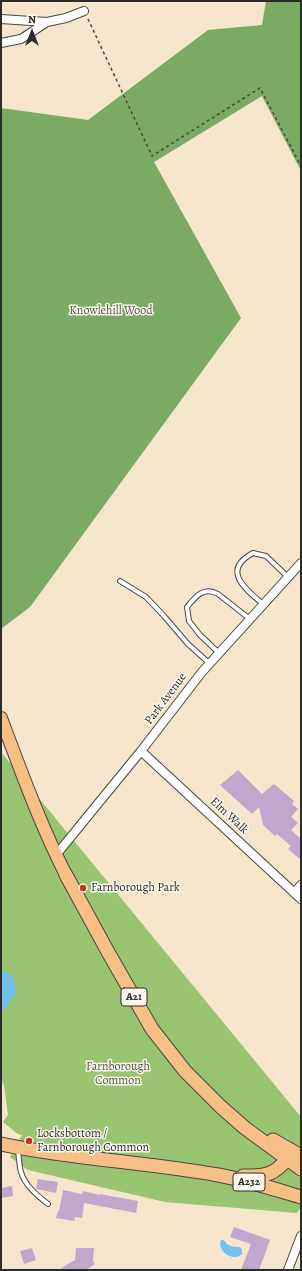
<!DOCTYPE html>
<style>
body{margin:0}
#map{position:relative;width:302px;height:1271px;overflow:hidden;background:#f4e5cb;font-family:Alegreya,serif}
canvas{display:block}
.frame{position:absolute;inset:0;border:2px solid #2b2b2b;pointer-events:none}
.north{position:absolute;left:12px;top:12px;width:40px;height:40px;-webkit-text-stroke:3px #fbf7ec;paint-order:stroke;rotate:0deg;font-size:11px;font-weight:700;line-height:16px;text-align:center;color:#2b2b2b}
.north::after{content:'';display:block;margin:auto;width:14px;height:18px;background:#2b2b2b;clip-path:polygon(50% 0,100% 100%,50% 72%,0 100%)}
</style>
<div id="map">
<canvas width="302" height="1271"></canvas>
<div class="frame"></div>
<div class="north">N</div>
</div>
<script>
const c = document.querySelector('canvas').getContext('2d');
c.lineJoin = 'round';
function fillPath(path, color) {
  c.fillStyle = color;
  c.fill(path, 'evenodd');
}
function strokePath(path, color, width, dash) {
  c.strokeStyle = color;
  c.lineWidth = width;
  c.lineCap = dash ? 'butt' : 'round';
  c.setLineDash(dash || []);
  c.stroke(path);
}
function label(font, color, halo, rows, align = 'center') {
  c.font = font + ' Alegreya,serif';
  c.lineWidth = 3;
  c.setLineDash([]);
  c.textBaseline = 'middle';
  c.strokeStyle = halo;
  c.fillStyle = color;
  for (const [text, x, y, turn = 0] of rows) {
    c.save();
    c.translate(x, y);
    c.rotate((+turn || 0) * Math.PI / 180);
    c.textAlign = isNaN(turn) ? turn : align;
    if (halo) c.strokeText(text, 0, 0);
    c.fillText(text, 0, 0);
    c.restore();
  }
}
fillPath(new Path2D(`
 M1 752 301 1117V1207L297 1213 165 1202 28 1170 10 1157 22 1135 18 1134 3 1122 8 1115 4 1086 1 1078Z`), '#99c471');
fillPath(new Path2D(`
 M266 1H301V171L262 96 154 162 241 318 30 607 1 629V108L88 120 208 30 262 25Z`), '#7aaa63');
fillPath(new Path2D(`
 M1 970C15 976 14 978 16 993L3 1012 1 1009Z
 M221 1240H223C226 1242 227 1245 231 1246 237 1248 243 1244 242 1254 233 1262 217 1252 221 1240Z`), '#73bfed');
fillPath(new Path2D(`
 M238 770 262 794 274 784 294 801 292 804 298 809 291 817 298 823 291 830 301 839V860L288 849 291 846 277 834 275 836 263 825 259 807 252 814 220 785Z
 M38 1179 58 1182 56 1193 36 1189Z
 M12 1186 13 1196 1 1198V1188Z
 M63 1190 82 1194 83 1191 100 1195V1194L138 1201 136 1213 84 1203 82 1218 75 1217 74 1221 56 1218 58 1211H59Z
 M234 1227 270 1240 259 1270H241L251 1244 230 1237Z
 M32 1248 36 1260 24 1264 20 1251Z
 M76 1248H94L93 1261 95 1264 86 1270H58L75 1260Z`), '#c1a6cd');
const service = new Path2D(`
 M120 581 146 597 164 616 188 644 209 663
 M263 604C245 589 221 570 253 553L266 556 288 577
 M219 653 200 635 189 621 187 607C196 596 204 586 218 594L250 619
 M18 1150C19 1157 19 1165 21 1172 25 1186 38 1196 48 1204`);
const minor = new Path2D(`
 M1 19 47 22
 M1 43 21 39 47 22 66 18 84 11
 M141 751 301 899
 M56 855 141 751 202 672 301 563
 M294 893 301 885
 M288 1270 301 1236`);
const primary = new Path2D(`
 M1 718C21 771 40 824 66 875`);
const trunk = new Path2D(`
 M66 875 108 952 152 1029 185 1071 221 1107 245 1128 301 1169
 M273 1140 301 1156
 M1 1144C73 1159 146 1162 218 1175 246 1180 274 1189 301 1197
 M243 1176C255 1176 267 1177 277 1169 284 1164 286 1158 295 1156`);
strokePath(service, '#494743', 6);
strokePath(minor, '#494743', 10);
strokePath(primary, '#494743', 14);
strokePath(trunk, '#494743', 15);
strokePath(new Path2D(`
 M88 19 152 156 260 88 301 166`), '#494743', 1.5, [3, 3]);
strokePath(service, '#fff', 4);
strokePath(minor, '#fff', 8);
strokePath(primary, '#f5bf86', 12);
strokePath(trunk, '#f5bf86', 13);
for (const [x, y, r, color] of [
 [83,888,4,"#c8321e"],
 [29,1141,4,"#c8321e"]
]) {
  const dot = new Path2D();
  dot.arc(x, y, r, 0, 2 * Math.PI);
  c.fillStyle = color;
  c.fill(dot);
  strokePath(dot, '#fbf7ec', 1.5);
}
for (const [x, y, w] of [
 [134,997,26],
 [249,1182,32]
]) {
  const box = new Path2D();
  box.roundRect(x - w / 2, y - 9, w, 18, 3);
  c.fillStyle = '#fbf7ec';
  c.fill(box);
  strokePath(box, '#2b2b2b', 1);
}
label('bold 11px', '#2b2b2b', null, [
 ["A21",134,997],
 ["A232",249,1182]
]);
label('12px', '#4c5940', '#fbf7ec', [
 ["Knowlehill Wood",111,311],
 ["Farnborough",118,1067],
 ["Common",118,1081]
]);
label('12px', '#2b2b2b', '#fbf7ec', [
 ["Park Avenue",166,699,-53],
 ["Elm Walk",229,816,43]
]);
label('12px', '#2b2b2b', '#fbf7ec', [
 ["Farnborough Park",91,888],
 ["Locksbottom /",37,1134],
 ["Farnborough Common",37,1148]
], 'left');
</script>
